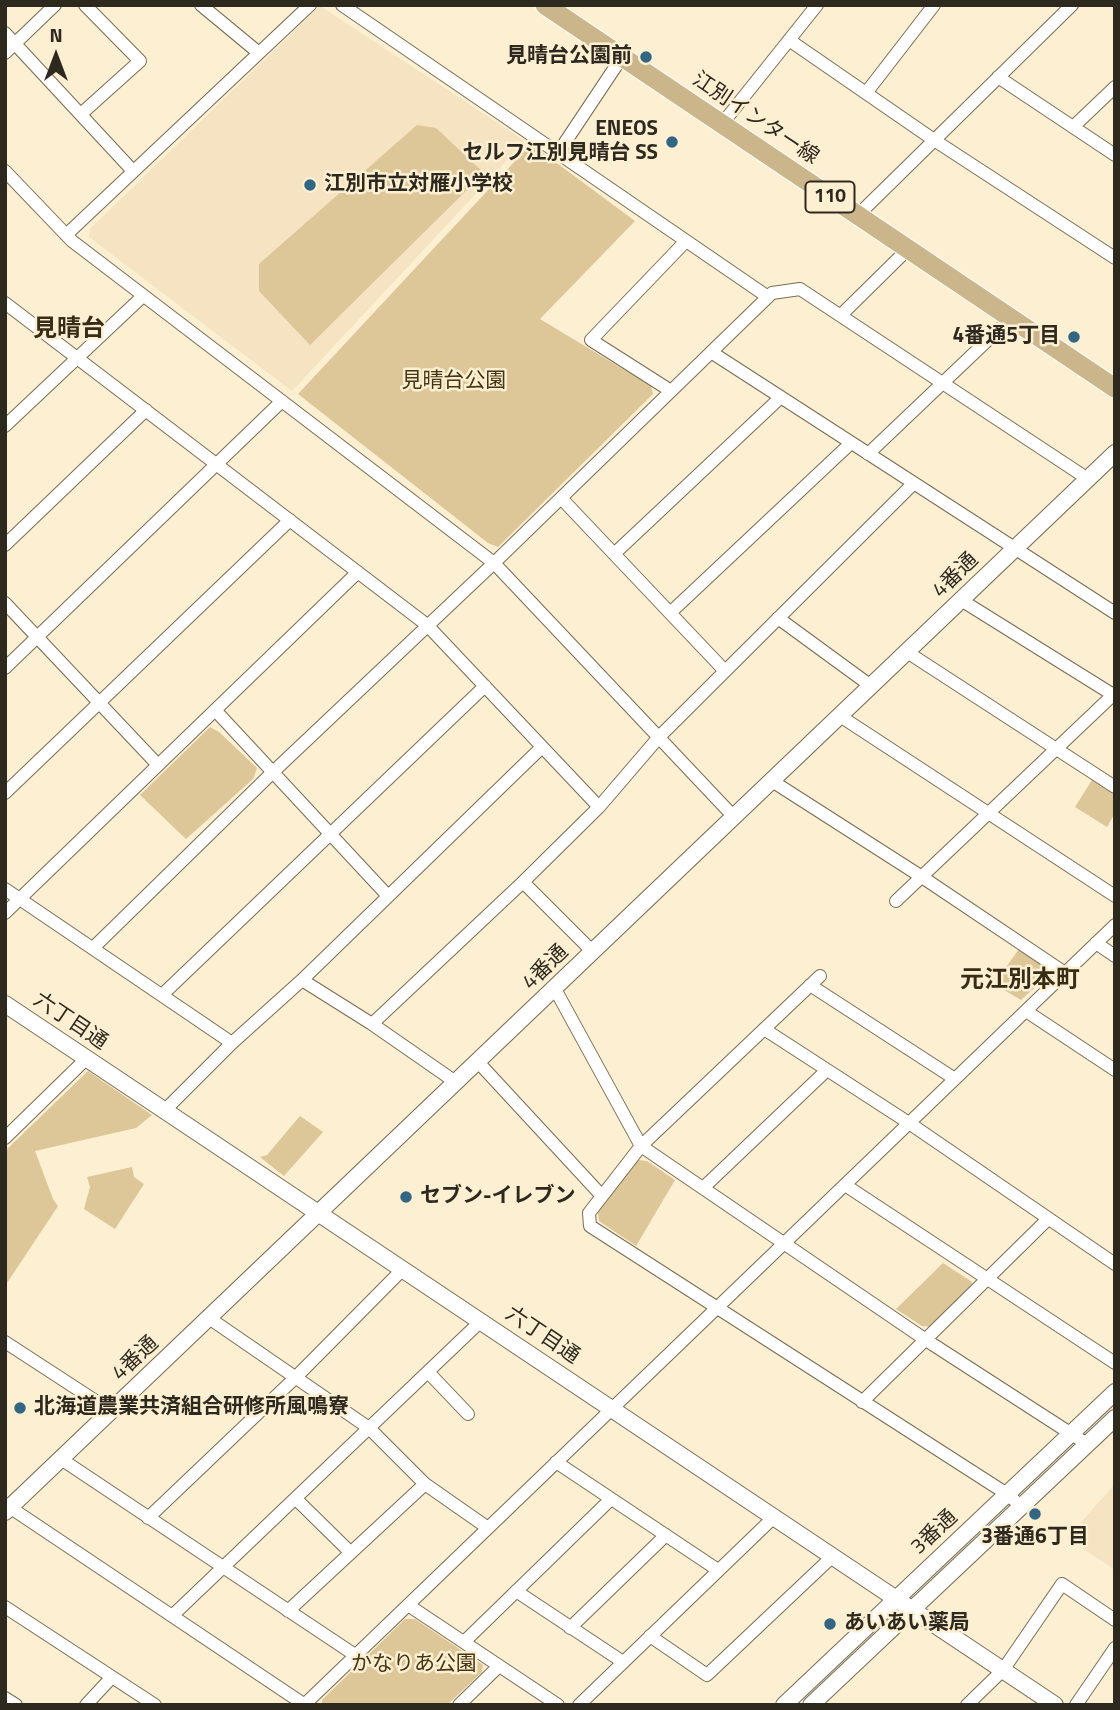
<!DOCTYPE html>
<meta charset="utf-8">
<style>
body{margin:0}
#map{position:relative;width:1120px;height:1710px;overflow:hidden;background:#fcefd2;font-family:"Titillium Web",sans-serif}
canvas{display:block}
.frame{position:absolute;inset:0;border:7px solid #2e291e;pointer-events:none}
.north{position:absolute;left:21px;top:21px;width:70px;height:70px;-webkit-text-stroke:5px #fcefd2;paint-order:stroke;rotate:0deg;font-size:19px;font-weight:700;line-height:28px;text-align:center;color:#2e291e}
.north::after{content:'';display:block;margin:auto;width:24px;height:32px;background:#2e291e;clip-path:polygon(50% 0,100% 100%,50% 72%,0 100%)}
</style>
<div id="map">
<canvas width="1120" height="1710"></canvas>
<div class="frame"></div>
<div class="north">N</div>
</div>
<script>
const c = document.querySelector('canvas').getContext('2d');
c.lineJoin = 'round';
function fillPath(path, color) {
  c.fillStyle = color;
  c.fill(path, 'evenodd');
}
function strokePath(path, color, width, dash) {
  c.strokeStyle = color;
  c.lineWidth = width;
  c.lineCap = dash ? 'butt' : 'round';
  c.setLineDash(dash || []);
  c.stroke(path);
}
function label(font, color, halo, rows, align = 'center') {
  c.font = font + ' "Titillium Web","Noto Sans JP",sans-serif';
  c.lineWidth = 5;
  c.setLineDash([]);
  c.textBaseline = 'middle';
  c.strokeStyle = halo;
  c.fillStyle = color;
  for (const [text, x, y, turn = 0] of rows) {
    c.save();
    c.translate(x, y);
    c.rotate((+turn || 0) * Math.PI / 180);
    c.textAlign = isNaN(turn) ? turn : align;
    if (halo) c.strokeText(text, 0, 0);
    c.fillText(text, 0, 0);
    c.restore();
  }
}
fillPath(new Path2D(`
 M320 6 525 141 292 391 89 237 90 229Z
 M1115 1484V1570L1067 1538Z`), '#f5e3c1');
fillPath(new Path2D(`
 M417 125 436 128 484 173 310 345 259 291V264Z
 M531 144 635 221 540 319 651 386 653 394 498 547 488 543 298 394Z
 M210 727 219 732 257 768 253 779 186 839 140 795Z
 M1092 780 1115 794V813L1107 827 1075 807Z
 M1019 949 1045 966 1046 977 1021 1000 994 984Z
 M88 1071 152 1115 136 1128 35 1151 53 1199 58 1206 5 1286V1151Z
 M300 1116 323 1132 284 1176 260 1157 267 1155Z
 M638 1160 647 1161 675 1180 636 1246 599 1221 598 1212Z
 M132 1167 134 1177 144 1184 115 1229 84 1209 90 1187 87 1177Z
 M943 1263 972 1282 971 1288 931 1327 922 1326 896 1309Z
 M405 1619H415L483 1665 482 1672 447 1705H322V1700Z`), '#ddc698');
const minor = new Path2D(`
 M201 5 259 53
 M342 5 768 297
 M5 33 133 171
 M789 40 934 140 1115 258
 M5 53 55 5
 M998 77 1115 155
 M866 93 934 5
 M81 114 140 61 85 5
 M722 124 817 5
 M1073 127 1115 87
 M558 153 622 57
 M5 171 72 241 494 563 734 817
 M858 215 1072 5
 M66 235 310 5
 M5 303 427 625 599 807
 M841 315 908 249
 M711 352 1115 613
 M671 391 591 340 686 241
 M5 426 143 296
 M868 454 1011 318
 M561 498 725 671
 M5 545 146 410
 M614 554 781 397
 M961 600 1115 696
 M5 603 158 765
 M670 613 851 443
 M778 618 871 686
 M907 652 1115 787
 M5 668 282 401
 M215 710 388 896
 M840 716 1115 896
 M772 781 922 877 1065 973
 M5 793 290 520
 M523 882 593 952
 M5 889 232 1043
 M896 901 1115 693
 M5 913 358 572
 M1096 943 1115 956
 M93 948 273 772 494 563 772 293 800 289 1088 479
 M820 976 641 1146 589 1213 590 1226 1007 1494 1021 1506
 M302 980 372 1024 457 1083
 M810 985 955 1079
 M555 989 641 1146 926 1340 1087 1444
 M162 995 485 686
 M1026 1011 1115 1070
 M372 1024 523 882 599 807 659 737 914 483
 M764 1029 909 1123 1115 1264
 M478 1062 602 1196
 M165 1110 232 1043 302 980 542 747
 M5 1138 87 1058
 M845 1185 1115 1363
 M703 1188 827 1070
 M209 1318 369 1428 425 1484 488 1528
 M5 1342 111 1411
 M428 1372 468 1414
 M862 1402 1048 1219
 M61 1459 355 1655
 M556 1462 718 1570
 M296 1499 351 1553
 M5 1504 305 1705
 M148 1518 295 1378 403 1269
 M516 1591 623 1662
 M408 1605 558 1705
 M5 1607 155 1705
 M288 1611 425 1484
 M172 1616 481 1321
 M570 1628 666 1535
 M650 1636 707 1675 833 1556
 M464 1642 611 1499
 M5 1698 16 1705
 M86 1705 112 1677
 M304 1705 1115 925
 M459 1705 499 1666
 M579 1705 774 1517
 M967 1705 1003 1670 1062 1584 1115 1620
 M1076 1705 1115 1648`);
const tertiary = new Path2D(`
 M5 1004 1055 1705
 M5 1512 1115 453
 M784 1705 1115 1392
 M811 1705 1115 1418`);
const primary = new Path2D(`
 M545 5 1115 388`);
strokePath(minor, '#786c53', 14);
strokePath(tertiary, '#786c53', 18);
strokePath(primary, '#fff', 21);
strokePath(minor, '#fff', 12);
strokePath(tertiary, '#fff', 16);
strokePath(primary, '#cab68a', 19);
for (const [x, y, r, color] of [
 [646,57,7,"#336683"],
 [672,142,7,"#336683"],
 [310,185,7,"#336683"],
 [1074,337,7,"#336683"],
 [406,1197,7,"#336683"],
 [20,1408,7,"#336683"],
 [1035,1514,7,"#336683"],
 [830,1624,7,"#336683"]
]) {
  const dot = new Path2D();
  dot.arc(x, y, r, 0, 2 * Math.PI);
  c.fillStyle = color;
  c.fill(dot);
  strokePath(dot, '#fcefd2', 2.5);
}
for (const [x, y, w] of [
 [830,197,49]
]) {
  const box = new Path2D();
  box.roundRect(x - w / 2, y - 15.5, w, 31, 5);
  c.fillStyle = '#fcefd2';
  c.fill(box);
  strokePath(box, '#2e291e', 2);
}
label('bold 19px', '#2e291e', null, [
 ["110",830,197]
]);
label('bold 21px', '#2e291e', '#fcefd2', [
 ["見晴台公園前",632,57,"right"],
 ["ENEOS",658,130,"right"],
 ["セルフ江別見晴台 SS",658,154,"right"],
 ["江別市立対雁小学校",324,185],
 ["4番通5丁目",1060,337,"right"],
 ["セブン-イレブン",420,1197],
 ["北海道農業共済組合研修所風鳴寮",34,1408],
 ["3番通6丁目",1035,1538,"center"],
 ["あいあい薬局",844,1624]
], 'left');
label('21px', '#2e291e', '#fcefd2', [
 ["江別インター線",755,119,34],
 ["4番通",956,576,-44],
 ["4番通",546,968,-44],
 ["六丁目通",70,1022,34],
 ["六丁目通",542,1336,34],
 ["4番通",136,1359,-43],
 ["3番通",935,1533,-43]
]);
label('21px', '#463613', '#fcefd2', [
 ["見晴台公園",454,382],
 ["かなりあ公園",414,1665]
]);
label('bold 24px', '#372d16', '#fcefd2', [
 ["見晴台",69,330],
 ["元江別本町",1020,981]
]);
</script>
